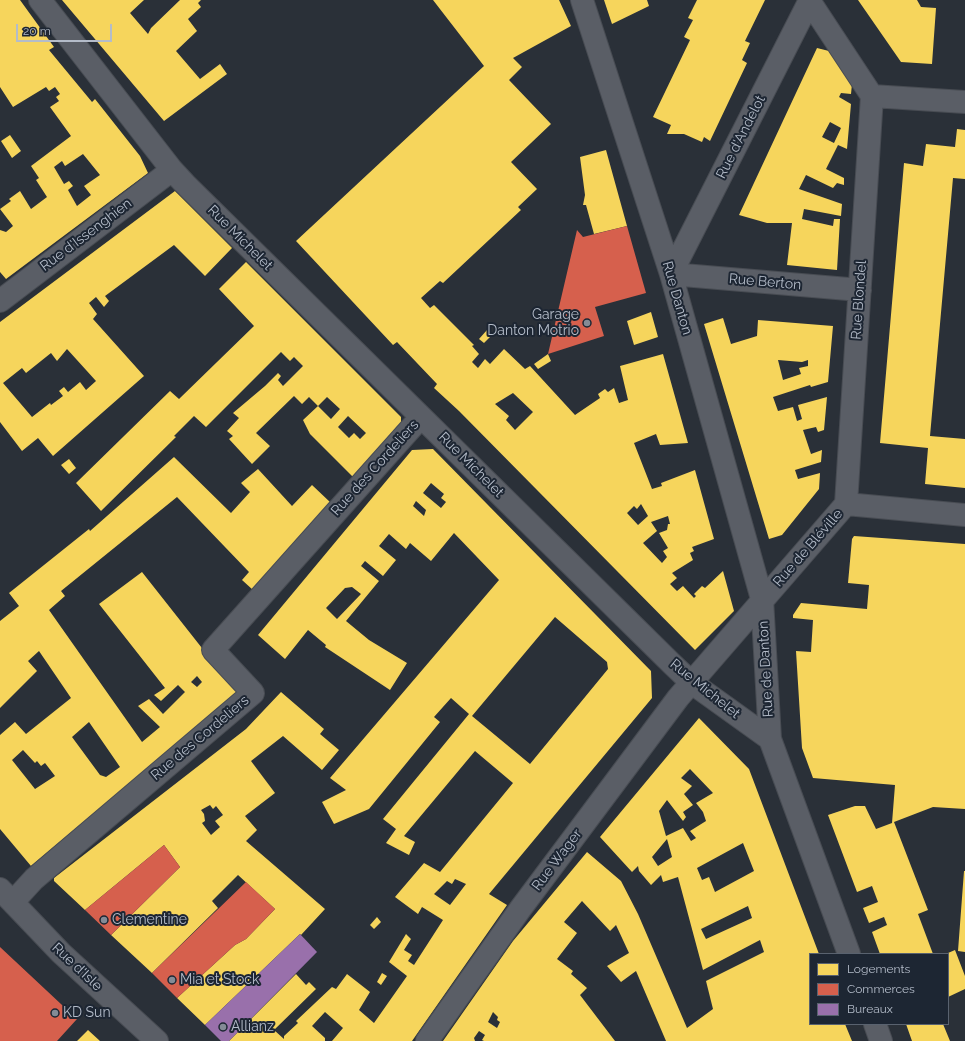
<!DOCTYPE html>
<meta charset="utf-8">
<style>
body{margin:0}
#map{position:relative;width:965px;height:1041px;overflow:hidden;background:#2a3038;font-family:Raleway,sans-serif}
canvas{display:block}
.legend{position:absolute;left:809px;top:953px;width:140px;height:72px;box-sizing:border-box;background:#1d2633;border:1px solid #59626f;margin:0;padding:5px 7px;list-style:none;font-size:12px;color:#b4bcc9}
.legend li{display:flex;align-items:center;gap:8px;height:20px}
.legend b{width:20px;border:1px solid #59626f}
.scale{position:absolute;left:16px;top:24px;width:96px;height:18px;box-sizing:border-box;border:2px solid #b4bcc9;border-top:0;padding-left:5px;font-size:12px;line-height:14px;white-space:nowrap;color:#b4bcc9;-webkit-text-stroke:3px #1d2633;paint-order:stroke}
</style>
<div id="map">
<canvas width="965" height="1041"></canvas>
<ul class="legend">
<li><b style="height:11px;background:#f6d55c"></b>Logements</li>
<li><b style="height:11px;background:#d6604d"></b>Commerces</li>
<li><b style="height:11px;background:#9970ab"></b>Bureaux</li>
</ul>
<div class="scale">20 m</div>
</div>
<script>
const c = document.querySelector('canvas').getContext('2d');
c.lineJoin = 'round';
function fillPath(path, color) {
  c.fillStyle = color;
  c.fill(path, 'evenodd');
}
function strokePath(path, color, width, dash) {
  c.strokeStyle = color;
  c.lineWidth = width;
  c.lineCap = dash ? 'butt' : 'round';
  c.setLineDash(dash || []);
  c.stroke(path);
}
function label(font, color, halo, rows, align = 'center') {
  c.font = font + ' Raleway,sans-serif';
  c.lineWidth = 4;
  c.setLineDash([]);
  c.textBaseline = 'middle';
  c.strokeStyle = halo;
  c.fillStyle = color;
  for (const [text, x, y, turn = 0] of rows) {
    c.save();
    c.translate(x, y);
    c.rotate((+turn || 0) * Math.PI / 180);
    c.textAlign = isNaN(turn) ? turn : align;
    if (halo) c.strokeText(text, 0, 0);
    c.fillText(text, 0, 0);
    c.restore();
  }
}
fillPath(new Path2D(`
 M0 0H20L54 47 49 50 92 102 95 99 140 156 148 173 6 279 0 272V230L6 232 13 226 0 209 11 201 9 199 20 191 31 209 47 197 36 180 39 178 31 166 71 136 50 107 59 101 56 97 60 94 55 87 49 91 46 87 13 107 0 87ZM83 154 100 175 84 186 91 195 77 206 68 190 73 186 69 181 64 184 54 167 62 161 65 166Z
 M62 0H144L130 13 148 34 151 28 180 0H201L198 3 201 7 188 19 197 31 176 51 200 79 220 64 227 74 164 121Z
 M433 0H559L571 26 513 58 522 67 509 80 551 124 511 162 537 189 518 207 521 210 443 283 440 281 421 298 430 308 434 305 474 345 472 346 479 354 472 362 478 368 485 359 490 364 504 349 525 369 530 366 575 415 600 398 598 394 605 389 608 392 614 388 619 403 628 400 620 366 663 354 688 443 660 445 656 434 634 443 652 489 662 486 661 483 695 470 714 539 692 547 694 551 690 553 693 560 672 573 677 578 670 584 677 591 683 586 694 598 696 596 694 594 702 586 705 588 723 571 734 611 695 650 459 411 434 388 437 384 397 342 393 345 296 241 484 66ZM513 393 533 412 515 430 506 420 509 416 495 404ZM641 504 648 516 638 525 627 513 634 506 637 509ZM668 516 670 524H668L667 530 659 533 668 548 663 551 667 557 662 563 643 543 657 531 651 522Z
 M604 0H647L649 6 612 24Z
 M697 0H765L745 41 750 43 742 60 747 63 710 141 704 137 702 142 684 134H667L671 125 653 117 690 40 684 37 693 20 688 18Z
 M858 0H917L921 7 936 8 932 64 901 62Z
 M817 48 829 51 852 84 851 94 841 93 839 97 851 104 847 149 838 145 826 169 844 178V185L837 183 833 188 806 175 799 189 842 204 841 216 804 209 802 219 833 226 834 219H840L837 270 787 265 792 223H767L739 215ZM830 122 841 128 834 143 822 137Z
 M957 129 965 130V179L953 178 930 436 965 439V488L925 484 928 448 880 443 904 163 923 166 926 144 955 147Z
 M10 135 21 151 12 158 1 141Z
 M606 150 627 226 594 234 586 205H583L585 195 580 157Z
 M175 191 232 248 205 276 174 245 105 296 109 301 104 307 96 297 89 303 97 314 93 319 144 376 53 456 38 438 22 451 0 422V322ZM67 349 96 381 86 390 80 382 68 392 64 387 59 391 63 396 51 405 50 403 32 417 3 383 22 368 26 373 51 353 57 361Z
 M246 262 401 417V426L354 478 310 434 303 420 318 406 331 419 340 409 327 397 318 406 309 397 302 404 294 396 256 433 270 446 252 464 229 439 233 436 227 431 239 418 233 413 265 386 278 373 281 376 278 380 283 386 303 366 294 357 290 361 281 352 206 427 194 416 174 436 176 437 101 511 76 483 170 391 179 399 254 326 219 289ZM348 416 366 433 360 439 354 433 349 438 338 427Z
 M651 312 658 337 634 345 627 321Z
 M723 318 731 344 757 336 758 320 833 326 828 382 811 387 810 385 773 397 778 411 793 407 797 421 802 419 798 405 827 397 824 430 818 432 816 427 803 430 811 454 822 450 821 462 795 470 798 479 820 473 819 489 782 535 769 539 704 324ZM778 360 802 362 808 360V366L799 368 801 374 783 380Z
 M487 330 492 335 484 343 479 339Z
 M548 354 551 361 538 369 534 364Z
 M433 449 651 671 652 698 489 894 507 905 412 1041H332L343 1028 325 1012 312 1026 325 1038V1041H229L296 974 306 985 309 982 316 989 274 1030 284 1039V1036L298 1023 296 1021 332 987 336 989 347 974 370 992 359 1010 374 1023 407 976 389 962 406 934 411 939 404 950 412 955 408 961 414 965 443 920 422 907 418 914 395 897 424 863 440 872 513 783 475 751 404 836 415 842 409 855 386 843 396 829 383 819 469 714 451 698 434 717 440 722 369 809 334 824 322 802 346 790 330 778 499 580 454 533 431 561 410 543 406 549 389 534 379 546 396 560 383 576 365 561 361 566 379 581 346 621 369 640 407 663 390 690 325 647 326 645 308 630 285 659 258 635 412 450ZM431 483 444 494 441 498 446 502 441 508 423 493ZM416 501 426 510 424 516 413 506ZM352 587 361 594 337 619 326 608 345 588ZM555 617 607 662 608 669 530 764 472 716ZM455 879 466 884 450 905 434 894 447 881 452 884Z
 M174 457 231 513 250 492 241 483 258 469 292 506 312 485 331 503 253 590 242 580 249 572 177 497 61 591 65 596 49 610 142 742 160 727 138 706 149 699 163 714 185 692 178 685 161 701 154 695 165 688 99 604 142 572 209 657 236 686V694L31 866 0 829V735L15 722 26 734 71 698 39 651 28 661 37 671 0 708V621L19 606 9 593 89 529 90 531ZM197 676 202 682 197 687 191 682ZM89 722 120 767 106 777 100 775 72 737ZM23 750 35 763 37 761 41 766 45 763 55 776 35 789 12 760Z
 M69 459 76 468 69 474 61 465Z
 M854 536 965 544V809L933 807 894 822 928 910 918 914 933 954H880L872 932 887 925 884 917 869 923 863 908 878 902 872 886 857 892 828 815 855 806H865L876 829 892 823 895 785 813 778 802 748 796 651 811 652 813 620 793 618V615L801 603 867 609 869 585 848 583 852 539Z
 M281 692 324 729 320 734 339 750 322 770 283 736 251 761 275 793 245 816 257 830 246 841 325 909 301 935 300 934 205 1025 177 998 235 945 246 939 275 909 238 875 212 901 218 908 152 973 111 935 180 867 164 845 85 910 54 881V878L246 729ZM210 805 213 809 216 806 223 815 215 821 220 827 211 835 202 823 205 821 204 814 201 810Z
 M699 718 749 769 819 954H810V1024H845L852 1041H666L636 971 621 982 607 966 629 953 616 925 610 931 582 901 564 922 577 933 557 959 573 971 571 974 587 988 580 995 615 1041H484L482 1040 485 1035 479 1031 474 1038 475 1041H443L513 941 587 852 621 881 638 914 687 1028 713 1009 706 981 764 952 760 940 703 970 678 877 663 882 661 875 651 885 639 871 638 866 632 872 600 837ZM690 769 713 793 696 803 703 812 706 821 690 831 696 838 691 841 683 828 666 836 659 811 667 800 683 821 686 817 683 812 693 805 684 794 692 786 681 778ZM667 839 672 857 658 866 652 857ZM743 843 754 871 715 892 709 877 702 880 697 868ZM748 906 752 918 706 939 701 929ZM493 1012 498 1017 497 1020 500 1022 497 1028 488 1022Z
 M964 871H965V952L958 951Z
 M377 917 381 922 374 929 370 925Z
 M955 950 965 976V989L948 997V953Z
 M382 973 387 976 381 985 377 982Z
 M906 1024H943L950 1041H912Z
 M88 1030 100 1041H77Z`), '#f6d55c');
fillPath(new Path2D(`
 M627 226 646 293 595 307 604 336 548 354 577 230 583 237Z
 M164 845 180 867 111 935 85 910Z
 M246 882 275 909 246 939 235 945 177 998 152 973Z
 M0 947 77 1019 57 1041H0Z`), '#d6604d');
fillPath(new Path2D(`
 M300 934 317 952 229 1041H221L205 1025Z`), '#9970ab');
const minor = new Path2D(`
 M40 0 172 170 185 184 672 664 692 683 770 739 849 954
 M582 0 671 274 762 599 770 739
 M810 0 671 274 860 290
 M810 2 872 96 965 102
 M0 301 172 170
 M846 504 872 96
 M0 889 61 953 157 1041
 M13 902 34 879 253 693 213 650 421 417
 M875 1024 881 1041
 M427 1041 521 908 678 698 846 504 965 515`);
strokePath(minor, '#484c53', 24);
strokePath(minor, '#5a5e66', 22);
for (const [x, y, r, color] of [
 [587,323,4,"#848b96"],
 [104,920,4,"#848b96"],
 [172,980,4,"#848b96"],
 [55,1013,4,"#848b96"],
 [223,1027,4,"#848b96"]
]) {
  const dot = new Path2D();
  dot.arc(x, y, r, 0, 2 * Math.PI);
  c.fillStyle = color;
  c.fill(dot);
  strokePath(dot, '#1d2633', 1.5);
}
label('14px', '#b4bcc9', '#1d2633', [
 ["Rue d'Andelot",741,137,-63],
 ["Rue d'Issenghien",86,235,-37],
 ["Rue Michelet",240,238,45],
 ["Rue Berton",765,282,5],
 ["Rue Danton",677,298,74],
 ["Rue Blondel",859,300,-86],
 ["Rue Michelet",471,465,45],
 ["Rue des Cordeliers",375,468,-48],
 ["Rue de Bléville",808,548,-49],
 ["Rue de Danton",766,669,-93],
 ["Rue Michelet",705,689,39],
 ["Rue des Cordeliers",200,738,-40],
 ["Rue Wager",557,860,-53],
 ["Rue d'Isle",77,967,43]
]);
label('14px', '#b4bcc9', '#1d2633', [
 ["Garage",579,315,"right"],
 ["Danton Motrio",579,331,"right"],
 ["Clementine",112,920],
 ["Mia et Stock",180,980],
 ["KD Sun",63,1013],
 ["Allianz",231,1027]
], 'left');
</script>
